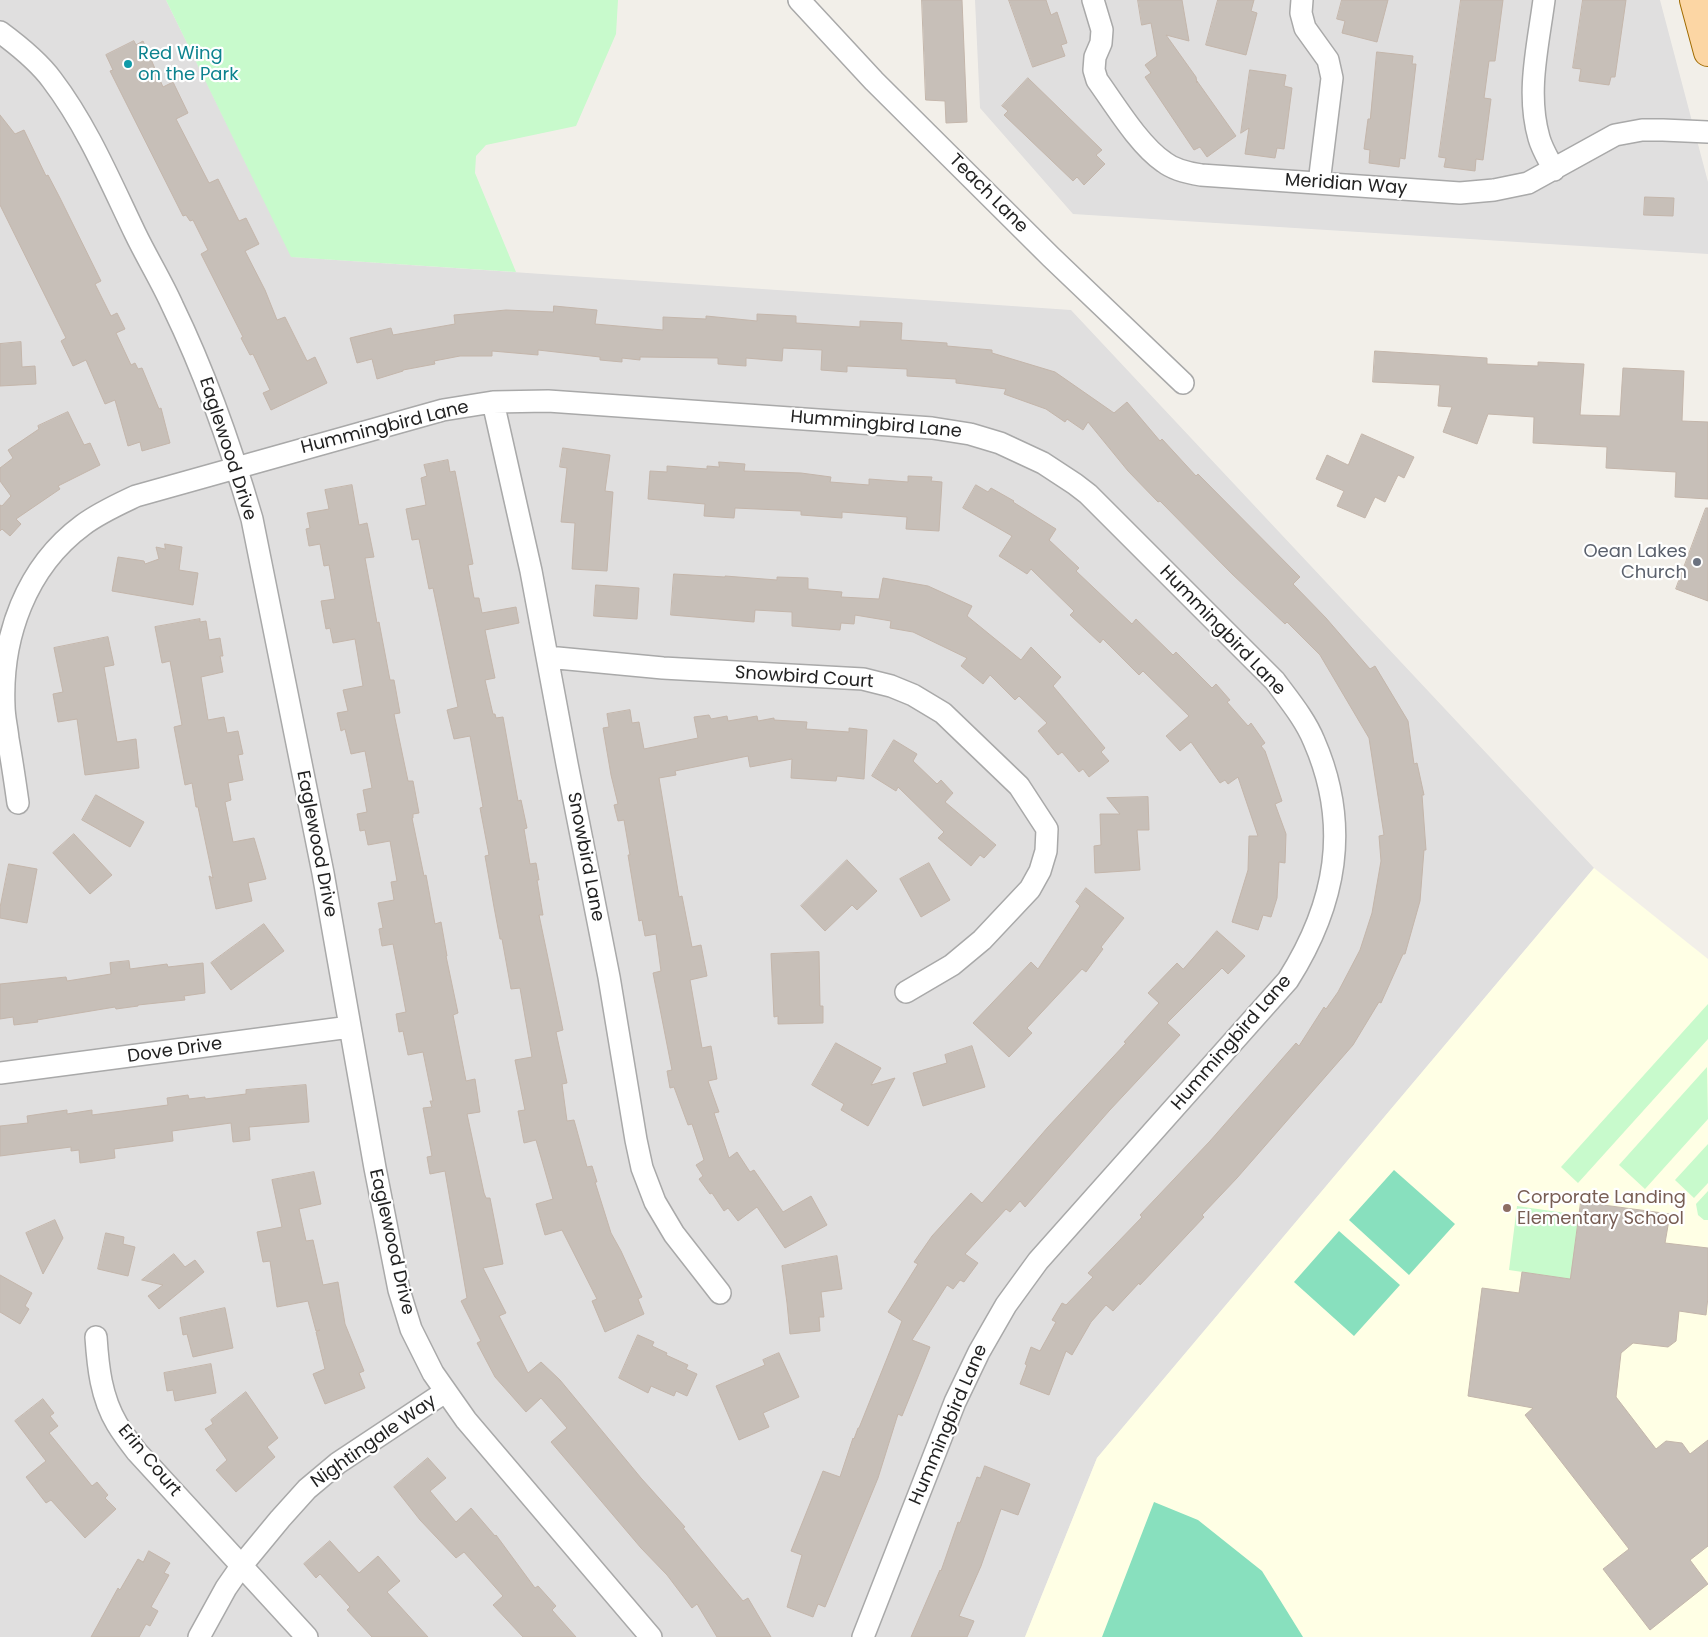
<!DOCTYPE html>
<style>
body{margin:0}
canvas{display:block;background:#f2efe9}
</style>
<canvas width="1708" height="1637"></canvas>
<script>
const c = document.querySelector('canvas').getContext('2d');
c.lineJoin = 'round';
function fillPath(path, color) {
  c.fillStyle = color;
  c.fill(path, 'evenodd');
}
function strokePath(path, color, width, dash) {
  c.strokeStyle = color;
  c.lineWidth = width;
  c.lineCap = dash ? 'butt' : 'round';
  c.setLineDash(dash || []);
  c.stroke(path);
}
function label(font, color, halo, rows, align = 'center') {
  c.font = font + ' Poppins,sans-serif';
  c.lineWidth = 4.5;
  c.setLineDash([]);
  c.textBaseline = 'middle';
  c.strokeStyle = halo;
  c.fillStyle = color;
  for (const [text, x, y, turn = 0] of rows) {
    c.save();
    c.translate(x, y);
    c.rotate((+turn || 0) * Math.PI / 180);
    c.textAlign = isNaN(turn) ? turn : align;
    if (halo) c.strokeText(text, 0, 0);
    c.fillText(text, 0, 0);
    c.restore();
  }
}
fillPath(new Path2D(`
 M0 0H166L292 257 1071 310 1594 868 1097 1458 1025 1637H0Z
 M975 0H1660L1708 182V254L1073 214 980 108Z`), '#e0dfdf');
fillPath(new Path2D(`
 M1594 868 1708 959V1637H1025L1097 1458Z`), '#ffffe5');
fillPath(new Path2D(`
 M166 0H618L616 34 576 126 486 145 476 156 475 173 516 272 291 257Z
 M1708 1004V1039L1578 1183 1561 1167Z
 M1707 1067 1708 1119 1645 1189 1619 1165Z
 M1708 1144V1183L1694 1198 1675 1180Z
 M1708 1191V1220H1704L1698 1215 1696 1204Z
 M1517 1206 1579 1215 1570 1279 1509 1270Z`), '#c8facc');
fillPath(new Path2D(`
 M1394 1170 1455 1224 1409 1275 1349 1220Z
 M1339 1231 1400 1285 1354 1336 1294 1282Z
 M1154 1502 1198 1520 1262 1571 1303 1637H1102Z`), '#88e0be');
const building = new Path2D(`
 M922 0H962L967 122 946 123 945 101 926 100Z
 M1009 0H1046L1051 15 1057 12 1067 43 1061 45 1065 56 1033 67Z
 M1138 0H1182L1189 41 1166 35 1196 77 1197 83V81L1236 136 1207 157 1200 147 1194 150 1145 77 1151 73 1145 65 1157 56 1151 23 1142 25Z
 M1218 0H1254L1251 11 1257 13 1246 55 1206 45Z
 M1342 0H1388L1377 42 1342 33 1345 21 1337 19Z
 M1461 0H1503L1495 61H1489L1484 98 1491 99 1483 160 1476 159 1475 171 1444 167 1446 158 1439 157Z
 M1583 0H1626L1615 77H1611L1609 85 1579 81 1581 69 1573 68Z
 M134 41 136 45 143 41 163 87 173 82 188 113 176 119 209 183 218 179 239 221 246 218 259 244 245 251 265 290 277 320 285 317 307 361 315 357 327 383 271 410 263 393 270 390 253 354 250 355 241 338 243 337 201 254 208 250 193 220 190 221 186 215 183 216 110 71 113 70 106 55Z
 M1377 52 1413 56 1412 64H1416L1405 159 1400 158 1399 167 1369 163 1370 150 1364 149 1368 119H1370Z
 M1250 70 1286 75 1284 86 1292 88 1284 149 1277 148 1275 158 1245 154 1249 128 1241 133Z
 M1028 78 1102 150 1096 155 1105 164 1084 185 1077 177 1073 181 1004 115 1008 111 1002 106Z
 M0 115 15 134 24 130 46 176 48 175 60 198 101 281 95 284 111 316 117 313 125 329 116 333 131 365 135 363 138 369 142 368 159 409 161 408 170 443 142 451 140 442 128 446 115 400 105 404 86 360 73 366 61 341 66 338 0 205Z
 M1645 197 1674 198 1673 216 1644 215Z
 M554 306 597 310 595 324 663 330V317L706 319V316L757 321V314L796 316V323L860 327V321L902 323 901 340 947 343V346L992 350V353L1055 372 1114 413 1127 402 1160 441 1162 439 1196 476 1198 474 1300 577 1293 584 1326 618 1370 669 1375 666 1408 721 1414 764 1417 763 1424 795H1422L1426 850H1424L1420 901 1405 954H1403L1381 1003 1379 1002 1353 1045 1237 1178 1202 1215 1204 1217 1140 1285 1139 1283 1113 1311 1106 1305 1091 1322 1072 1355 1066 1351 1049 1395 1020 1384 1027 1365 1025 1364 1031 1347 1040 1351 1056 1322 1052 1320 1062 1303 1066 1305 1093 1277 1088 1273 1142 1217 1140 1215 1210 1141 1296 1043 1299 1046 1324 1007 1326 1009 1338 992 1360 950 1372 913 1381 861 1379 836 1384 835 1369 738 1320 655 1287 622 1285 624 1232 574 1160 501 1158 502 1128 471 1088 422 1083 430 1067 419 1065 422 1046 409 1004 394 1006 389 956 383V379L907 376V369L847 366V372L821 370 822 350 783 348 782 361 746 358V366L718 364V358L640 357V360L622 358V362L600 360V357L538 350V355L492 351V356H460L434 361 435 364 403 370V371L377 379 372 359 357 363 350 338 391 328 393 335 455 324 454 315 506 310 553 312Z
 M21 342 22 367 35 366 36 384 0 386V344Z
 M1375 351 1487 358V364L1538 366V362L1584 364 1580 415 1620 416 1623 368 1684 371 1682 421 1708 422V499L1675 497 1676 472 1606 468 1607 447 1533 443 1534 417 1488 414 1477 444 1443 432 1452 407 1438 406 1440 385 1373 382Z
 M68 412 84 445 90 443 100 465 58 486 60 489 16 519 21 524 10 536 2 529 0 531V505L2 506 11 496 0 481V468L13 458 8 450 39 429 38 426Z
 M1362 434 1414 457 1404 478 1398 475 1385 502 1375 497 1365 518 1337 506 1344 491 1316 479 1327 455 1348 465Z
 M563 448 610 455 605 491 613 492 607 571 572 569 575 523 561 522 567 468 560 467Z
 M448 460 450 472 455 471 473 564 468 565 474 598H479L482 613 516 607 519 623 485 630 495 678 485 680 493 714H495L496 718 503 717 518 801 521 800 527 828 524 829 530 864 536 863 539 880H537L543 915H539L563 1030 556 1032 567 1083 562 1084 567 1121 574 1120 587 1167 592 1166 597 1182H595L611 1233 621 1251 642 1297 638 1299 644 1314 605 1332 592 1301 597 1299 562 1230 545 1235 536 1204 553 1199 536 1140 524 1143 518 1111 525 1110 515 1060 532 1057 520 988 511 989 502 939H500L494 907 485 856 489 855 480 808 483 807 470 736 454 739 447 710 458 707 433 588 429 589 419 539 412 540 406 509 426 505 421 478 427 476 424 465Z
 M719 462 745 464 744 471 801 473 831 477 830 482 869 485V479L908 482V476L932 477 931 481 942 482 939 531 906 529 907 517 842 512V518L801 515V511L735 508 734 518 704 516 705 504 648 499 650 471 667 472V466L707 469V466L719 467Z
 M352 485 359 525 367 523 374 557 365 558 377 623 379 622 390 680H394L400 713 394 714 408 781H413L419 813 413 814V818H412L424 876 426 875 435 924 441 922 447 956H446L458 1013 453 1015 466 1081 475 1079 480 1112 467 1114 484 1193 486 1198H490L503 1264 483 1268 506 1313 499 1316 528 1373 541 1362 560 1380 641 1478 685 1527 683 1528 743 1601 748 1598 771 1637H717L697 1604 692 1608 667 1575 641 1548 551 1442 567 1428 541 1398 526 1412 495 1377 477 1343 481 1341 461 1301 467 1298 445 1171 430 1174 427 1157 432 1156 423 1108 432 1107 430 1101H433L423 1052 408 1055 403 1031 399 1032 396 1014 406 1012 393 944 382 946 379 929 383 928 378 903 394 900 391 882 397 881 390 841 368 845 365 830 360 831 357 814 367 812 363 790 372 788 365 751 351 754 345 729 341 731 337 713 348 711 343 690 363 686 355 639 333 643 330 628 326 629 321 601 335 599 329 565 324 566 320 544 309 546 306 529 310 528 307 513 329 509 325 490Z
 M976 485 988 492 991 488 1014 501 1013 502 1056 529 1049 540 1079 568 1076 571 1132 624 1136 619 1173 655 1176 652 1212 688 1216 684 1230 700 1227 702 1248 726 1251 723 1265 743 1261 746 1265 751 1282 801 1275 804 1286 834 1285 863 1279 862 1277 898 1271 917 1263 915 1258 930 1232 922 1248 870 1249 836H1258L1238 777 1228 784 1225 780 1220 783 1191 742 1180 751 1166 736 1189 716 1143 671 1139 675 1103 639 1100 643 1070 615 1074 611 1031 569 1027 574 999 556 1012 536 963 508Z
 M1706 508H1708V601L1676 589Z
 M165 544 182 547 179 570 198 573 193 605 112 591 118 557 144 561 145 564 159 559 156 547 165 549Z
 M674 574 725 577V576L777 580V577L808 578V589L842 592 841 597 879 599 883 578 928 586 972 606 967 616 1021 660 1031 647 1061 677 1053 686 1105 748 1101 752 1109 761 1089 777 1083 769 1079 772 1062 752 1058 755 1038 731 1047 723 1019 696 1015 700 990 675 983 684 961 666 967 658 913 632 890 628 891 621 855 615 854 624 841 623 840 630 792 626V612L755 610 754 622 671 615Z
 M596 585 639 588 637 619 594 616Z
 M200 619V622L206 621 209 640 220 638 223 656H220L223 672 201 677 208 720 224 717 227 733 238 731 243 754 238 755 243 780 228 783 231 800 225 802 233 842 254 838 266 879 248 883 252 901 216 909 209 876 213 878 198 807H196L192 783 185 785 174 727 182 725 170 661 162 663 155 627Z
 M108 637 114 665 104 667 117 742 136 739 139 768 85 775 77 719 58 722 53 694 63 692 54 648Z
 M630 710 632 723 639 722 644 749 698 738 694 717 709 715 711 719 727 716 728 721 757 716 758 721 774 718V720L807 722 806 729 849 732V728L867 730 864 779 837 776 836 781 791 778 792 759 750 767 748 756 675 771 676 775 659 778 679 897 682 896 692 947 701 945 707 976 690 980 702 1048 711 1046 717 1079 708 1081 719 1112 714 1113 729 1158 737 1152 750 1172 754 1170 783 1212 811 1196 827 1225 785 1248 757 1207 738 1221 728 1208 724 1211 712 1193 710 1194 699 1179 703 1176 696 1165 704 1160 692 1124 688 1125 674 1087 670 1088 667 1071 672 1070 653 973 661 971 656 934 645 936 642 920 639 921 628 855H630L624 820 618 821 614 805 618 804 611 775 603 728 609 727 607 714Z
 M894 740 917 754 913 761 937 784 941 780 953 793 945 802 996 845 984 858 980 855 971 866 938 838 944 832 898 787 896 791 872 776Z
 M96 795 144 822 130 847 82 820Z
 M1148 797 1149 830H1137L1140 870 1095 873 1094 846 1101 845 1100 814H1120L1107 798Z
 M74 834 112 875 90 894 53 853Z
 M847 860 877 891 857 910 852 905 825 931 801 906Z
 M929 863 950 900 921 917 900 879Z
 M9 864 37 869 27 923 0 918V908Z
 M1086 888 1124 918 1101 947 1103 949 1086 972 1082 969 1027 1028 1032 1033 1009 1057 973 1023 1031 962 1038 969 1080 906 1076 902Z
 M264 924 284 951 231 990 211 963Z
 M1217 931 1245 956 1228 974 1222 968 1167 1023 1180 1035 1109 1111 1025 1207 1020 1201 1010 1212 1006 1209 965 1254 978 1263 964 1282 960 1280 953 1289 947 1285 912 1340 930 1347 902 1416 898 1414 878 1478 825 1607 818 1604 813 1617 787 1607 802 1555 791 1551 823 1471 840 1477 853 1438 854 1439 858 1428H859L902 1321 888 1312 918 1264 914 1262 932 1236 971 1193 982 1203 1048 1127 1126 1043 1124 1042 1159 1003 1148 993 1177 963 1183 969Z
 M819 952 820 1006H823V1023L778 1024V1016L774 1017 771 954Z
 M129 961 130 969 167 964 168 967 203 963 205 993 184 996 185 1000 138 1005V1006L116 1009 115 1007 37 1020 38 1022 14 1025 13 1017 0 1019V984L66 977 67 981 111 974 110 963Z
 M836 1043 881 1068 871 1085 895 1078 868 1126 841 1110 844 1104 812 1085Z
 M972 1046 985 1087 923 1106 913 1073 947 1063 945 1055Z
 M306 1085 309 1122 249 1127 250 1140 233 1142 231 1123 172 1131 173 1141 114 1149 115 1158 80 1163 79 1150 71 1151V1147L0 1156V1126L28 1123 27 1116 67 1110V1114L92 1110V1115L168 1105 167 1098 188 1095 189 1099 205 1097V1099L246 1094V1090Z
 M314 1172 321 1204 299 1209 306 1241 313 1240 323 1285 338 1282 345 1324 364 1371 359 1373 365 1388 325 1404 313 1374 325 1369 316 1332 320 1330 316 1331 308 1301 277 1307 270 1261 263 1262 257 1232 282 1227 272 1180Z
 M1581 1202 1670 1214 1665 1243 1708 1248V1297L1706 1315 1679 1311 1676 1341 1668 1347 1633 1343 1621 1353 1616 1397 1656 1449 1666 1441 1682 1443 1690 1454 1708 1440V1546L1690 1560 1708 1584 1650 1630 1603 1569 1629 1549 1525 1415 1533 1408 1468 1396 1482 1288 1519 1293 1522 1272 1570 1279Z
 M55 1220 63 1238 43 1274 26 1233Z
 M106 1233 124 1237 123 1244 135 1247 128 1276 98 1269Z
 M174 1254 185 1267 195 1260 204 1272 159 1309 148 1296 163 1285 142 1280Z
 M837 1256 842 1289 821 1292 824 1317H819L820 1331 790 1334 787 1303 782 1266Z
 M0 1275 32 1293 25 1306 29 1309 20 1324 0 1312Z
 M225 1308 233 1348 193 1357 187 1334 183 1335 180 1318Z
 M638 1335 654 1342 652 1346 667 1353 666 1355 688 1365 686 1369 697 1374 687 1396 676 1391 674 1396 651 1386 648 1393 619 1378Z
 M779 1353 799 1397 763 1413 769 1427 739 1440 716 1386 765 1365 763 1360Z
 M211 1364 216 1393 175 1401 173 1390 167 1391 164 1373Z
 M246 1392 278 1438 267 1447 275 1457 236 1492 216 1470 227 1460 205 1429 213 1424 211 1420Z
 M43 1399 54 1413 50 1416 58 1426 49 1433 92 1486 97 1482 108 1495 105 1498 116 1509 85 1538 51 1500 46 1503 26 1477 46 1461 15 1421Z
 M428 1458 446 1478 430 1491 456 1522 471 1508 495 1536 496 1535 535 1588 538 1586 556 1606 552 1610 576 1637H523L493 1605 503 1596 464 1552 456 1558 420 1520 394 1487Z
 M985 1466 1030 1484 1018 1515 1001 1509 981 1566 959 1616 974 1621 967 1637H911L940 1570 941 1571 958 1522 960 1523 977 1477 980 1478Z
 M330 1541 359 1573 378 1556 400 1581 387 1592 428 1637H372L347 1610 350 1607 320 1574 316 1578 304 1564Z
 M149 1551 170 1563 164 1573 169 1575 151 1607 158 1611 150 1626 146 1624 139 1637H91L118 1588 120 1590 138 1559 143 1562Z`);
fillPath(building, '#c7bfb8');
strokePath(building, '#c4b6ab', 1);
const street = new Path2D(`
 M799 0 874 81 1051 257 1183 383
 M1093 0 1102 30 1101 43 1095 57 1094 70 1097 80C1115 105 1139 145 1164 162 1174 170 1188 173 1201 175L1460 193 1494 190 1528 183 1615 135 1642 130H1663L1708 132
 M1302 0 1301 13 1305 28 1328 60 1332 78 1319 183
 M1544 0C1538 46 1526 93 1539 138 1542 149 1549 160 1554 170
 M0 32C19 46 38 61 52 80 87 126 110 181 135 233 147 258 162 282 173 307 206 375 231 447 252 519L323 873 375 1168 399 1290 411 1329 433 1373 466 1420 651 1637
 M493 402 531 571 567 764 609 977 636 1140 642 1168 655 1202 674 1234 720 1293
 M547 657 663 668 863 679 891 686 913 695 943 713 1019 786 1047 829 1046 851 1040 871 1030 889 982 940 952 965 906 992
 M18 803C15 782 12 761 8 739 7 728 4 717 4 706 1 637 26 567 83 525 99 513 117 505 136 496L443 410 493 402 548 401 932 428 970 434 1000 443 1043 463 1075 484 1088 494 1275 681C1289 700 1305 719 1314 741 1351 826 1336 904 1288 980L1038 1261 1006 1305 979 1352 955 1402 863 1637
 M0 1073 350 1027
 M96 1337C98 1367 101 1397 117 1424 123 1434 130 1443 137 1452L307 1637
 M199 1637 226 1588 242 1565 280 1519 307 1489 338 1463 445 1392`);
const primary = new Path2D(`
 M1694 0 1708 52`);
strokePath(street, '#a9a9a9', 24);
strokePath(primary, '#a06b00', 30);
strokePath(street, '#fff', 21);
strokePath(primary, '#fcd6a4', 28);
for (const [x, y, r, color] of [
 [128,64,5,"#0f9aa8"],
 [1697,562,5,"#6b7280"],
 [1507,1208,5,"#8d6e63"]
]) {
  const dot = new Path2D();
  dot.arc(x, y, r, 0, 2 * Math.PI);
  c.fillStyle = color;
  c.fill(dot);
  strokePath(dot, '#fff', 2);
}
label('18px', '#0d838f', '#fff', [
 ["Red Wing",138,54],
 ["on the Park",138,75]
], 'left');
label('18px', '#222', '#fff', [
 ["Meridian Way",1346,185,4],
 ["Teach Lane",988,194,45],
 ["Hummingbird Lane",876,425,5],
 ["Hummingbird Lane",385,428,-14],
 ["Eaglewood Drive",227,449,72],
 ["Hummingbird Lane",1222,631,46],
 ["Snowbird Court",804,678,4],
 ["Eaglewood Drive",316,844,79],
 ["Snowbird Lane",585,857,79],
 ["Hummingbird Lane",1232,1043,-49],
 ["Dove Drive",175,1051,-8],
 ["Eaglewood Drive",391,1242,77],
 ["Hummingbird Lane",949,1425,-67],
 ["Nightingale Way",374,1442,-35],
 ["Erin Court",149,1461,50]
]);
label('18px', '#5b616d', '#fff', [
 ["Oean Lakes",1687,552],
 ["Church",1687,573]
], 'right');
label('18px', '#785e54', '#fff', [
 ["Corporate Landing",1517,1198],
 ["Elementary School",1517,1219]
], 'left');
</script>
